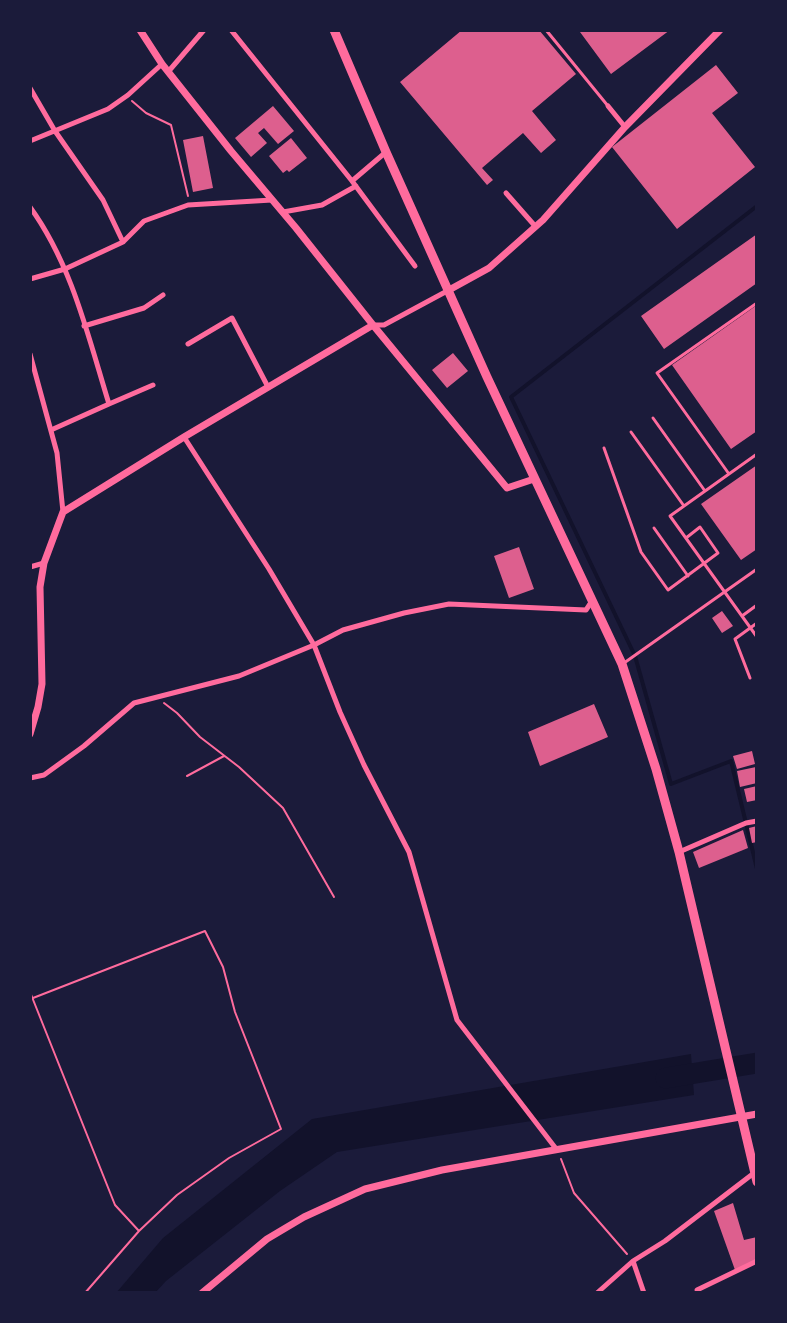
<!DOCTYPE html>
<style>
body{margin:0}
#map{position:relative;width:787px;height:1323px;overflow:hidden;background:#1b1b3a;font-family:"Playfair Display",serif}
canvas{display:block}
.frame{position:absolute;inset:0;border:32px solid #1b1b3a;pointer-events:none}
</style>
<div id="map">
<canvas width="787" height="1323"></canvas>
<div class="frame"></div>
</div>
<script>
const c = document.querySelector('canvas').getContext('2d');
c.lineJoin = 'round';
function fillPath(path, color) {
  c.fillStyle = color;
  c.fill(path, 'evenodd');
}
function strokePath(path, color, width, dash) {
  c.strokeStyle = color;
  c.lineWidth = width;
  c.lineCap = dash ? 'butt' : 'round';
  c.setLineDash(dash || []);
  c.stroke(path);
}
fillPath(new Path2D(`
 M691 1054 694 1095 337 1152 280 1191 166 1281 155 1293H116L163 1238 312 1119Z`), '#12122b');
strokePath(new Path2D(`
 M757 206 511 397 635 656 671 784 731 761 757 869`), '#12122b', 4);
strokePath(new Path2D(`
 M666 1078 757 1063`), '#12122b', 21);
fillPath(new Path2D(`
 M462 30H539L576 74 532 111 556 140 541 153 523 133 482 168 493 180 487 185 400 82Z
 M582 30H670L611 74 580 32Z
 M716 65 738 93 712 113 755 167 677 229 612 147Z
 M273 106 294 131 278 144 264 128 258 133 267 143 251 157 235 138Z
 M203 136 213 188 193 192 183 140Z
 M291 138 307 158 289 172 287 170 283 173 269 156Z
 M757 234V283L664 349 641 316Z
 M757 305V431L731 449 672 365Z
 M453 353 468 371 447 388 432 370Z
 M757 465V549L741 560 701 504Z
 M519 547 534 589 509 598 494 556Z
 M722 611 733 626 722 633 712 618Z
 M594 704 608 737 540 766 528 732Z
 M752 751 755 764 737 769 733 756Z
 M756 767 757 783 740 787 737 771Z
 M757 786V800L747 802 744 789Z
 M757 826V842L752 843 749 828Z
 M743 830 748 848 699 868 693 852Z
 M733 1203 744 1240 757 1237V1263L735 1270 714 1211Z`), '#dd5f8e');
strokePath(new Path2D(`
 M132 101 146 113 171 125 188 196
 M164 703 177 713 200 737 239 767 283 808 334 897
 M187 776 224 756
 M30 992 115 1205 139 1231 85 1293
 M33 998 205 931 223 967 235 1012 281 1129 229 1158 177 1195 139 1231
 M561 1159 574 1193 627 1254`), '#ff6b9d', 2);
strokePath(new Path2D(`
 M546 30 608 106
 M653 418 705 491
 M631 432 684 506
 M604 448 641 552 668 590 718 553 700 527 686 538
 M757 454 670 516 757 637
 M729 474 657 373 757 303
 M654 528 688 576
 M742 616 757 605
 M624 663 757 569
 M750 678 735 639 757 623`), '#ff6b9d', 3);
strokePath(new Path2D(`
 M231 30 352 181 415 266
 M168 72 204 30
 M30 88 55 131 103 200 123 242
 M608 106 625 127
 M30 141 108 109 128 95 162 64
 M352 181 386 152
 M506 193 535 226
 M30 207C72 265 88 336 109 404L51 430
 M283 212 322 205 356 186
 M30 279 65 269 123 242 144 221 188 205 272 200
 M373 325H384L449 290
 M84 326 144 308 163 295
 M188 344 232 318 268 387
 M30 354 57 453 63 512
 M109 404 153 385
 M184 437 269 569 314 645 340 712 364 765 409 852 457 1020 557 1150
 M30 567 44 563
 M30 778 44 775 84 746 134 703 239 676 314 645 343 630 404 613 449 604 586 610 592 601
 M679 852 746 823 757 821
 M633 1261 644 1293
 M597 1293 633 1261 665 1241 754 1173
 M698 1293 697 1290 757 1261`), '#ff6b9d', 5);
strokePath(new Path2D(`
 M140 30 162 64 231 151 296 228 373 325 507 488 534 479
 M449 290 489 268 543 220 625 127 720 30
 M30 734 38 707 42 684 40 587 44 563 63 512 184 437 373 325
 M202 1293 267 1239 304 1217 365 1189 442 1170 757 1114`), '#ff6b9d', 7);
strokePath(new Path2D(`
 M334 30 386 152 487 377 622 664 656 769 679 852 757 1182`), '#ff6b9d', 9);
</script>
